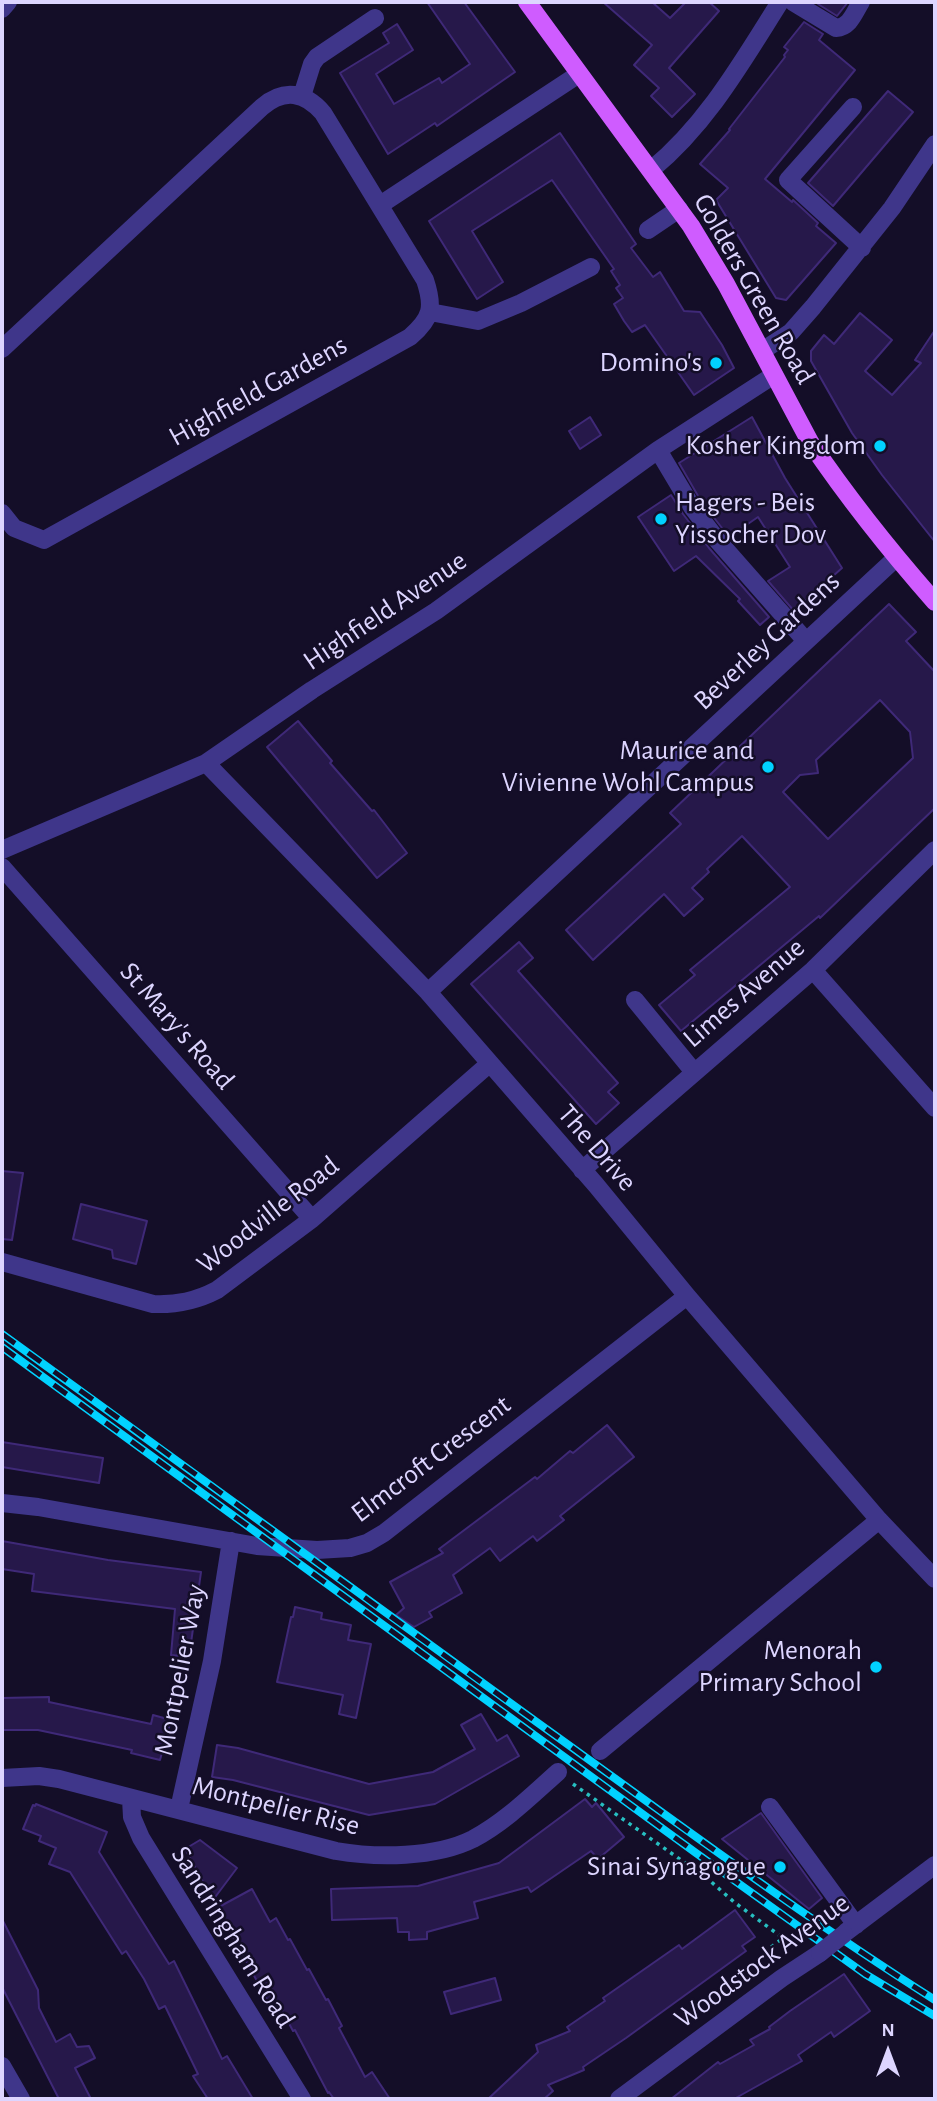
<!DOCTYPE html>
<style>
body{margin:0}
#map{position:relative;width:937px;height:2101px;overflow:hidden;background:#140e28;font-family:"Alegreya Sans",sans-serif}
canvas{display:block}
.frame{position:absolute;inset:0;border:4px solid #ddd5ff;pointer-events:none}
.north{position:absolute;left:853px;top:2017px;width:70px;height:70px;-webkit-text-stroke:5px #140e28;paint-order:stroke;rotate:0deg;font-size:19px;font-weight:700;line-height:28px;text-align:center;color:#ddd5ff}
.north::after{content:'';display:block;margin:auto;width:24px;height:32px;background:#ddd5ff;clip-path:polygon(50% 0,100% 100%,50% 72%,0 100%)}
</style>
<div id="map">
<canvas width="937" height="2101"></canvas>
<div class="frame"></div>
<div class="north">N</div>
</div>
<script>
const c = document.querySelector('canvas').getContext('2d');
c.lineJoin = 'round';
function fillPath(path, color) {
  c.fillStyle = color;
  c.fill(path, 'evenodd');
}
function strokePath(path, color, width, dash) {
  c.strokeStyle = color;
  c.lineWidth = width;
  c.lineCap = dash ? 'butt' : 'round';
  c.setLineDash(dash || []);
  c.stroke(path);
}
function label(font, color, halo, rows, align = 'center') {
  c.font = font + ' "Alegreya Sans",sans-serif';
  c.lineWidth = 5;
  c.setLineDash([]);
  c.textBaseline = 'middle';
  c.strokeStyle = halo;
  c.fillStyle = color;
  for (const [text, x, y, turn = 0] of rows) {
    c.save();
    c.translate(x, y);
    c.rotate((+turn || 0) * Math.PI / 180);
    c.textAlign = isNaN(turn) ? turn : align;
    if (halo) c.strokeText(text, 0, 0);
    c.fillText(text, 0, 0);
    c.restore();
  }
}
const building = new Path2D(`
 M427 2H464L515 72 437 126 435 123 388 154 340 73 389 43 383 33 397 24 413 50 376 74 394 104 439 78 442 83 470 64Z
 M603 2H652L670 18 686 2H709L719 11 669 68 695 94 672 117 651 96 659 88 634 65 652 45Z
 M819 2H848L837 16 818 4Z
 M804 22 823 34 819 40 855 70 765 179 792 202 793 200 818 223 816 226 836 243 786 300 776 298 716 200 728 188 700 164 730 130 729 129 785 57 784 55 788 50 784 47Z
 M888 91 913 112 833 206 808 183Z
 M560 133 636 244 631 248 653 277 660 272 684 311 700 312 722 345 734 368 694 395 645 325 632 332 624 321 614 304 623 298 616 288 620 285 611 271 614 269 552 180 472 231 503 282 477 299 429 221Z
 M860 313 892 340 865 371 892 395 921 363 915 360 935 330V542L882 475 852 433 811 361V351L824 335 834 344Z
 M590 417 601 435 580 449 569 431Z
 M752 417 785 478 842 568 794 611 768 581 790 567 758 517 729 537 701 501 679 463Z
 M671 495 683 514 709 548 769 617 760 625 738 601 740 599 696 556 674 571 638 517Z
 M889 604 916 632 906 641 935 672V808L820 918 819 916 681 1031 659 1005 695 975 690 970 790 887 742 836 707 869 709 872 692 888 703 899 684 916 664 894 593 960 566 930 681 824 670 813ZM880 700 910 732 913 758 828 839 783 792 800 775 818 773 816 760Z
 M298 721 332 761 330 763 372 811 374 810 407 853 377 878 267 747Z
 M519 942 533 958 518 971 618 1083 608 1092 619 1103 596 1124 471 984Z
 M2 1171 23 1173 12 1240 2 1239Z
 M81 1204 147 1221 136 1264 113 1258 112 1250 73 1239Z
 M607 1425 634 1457 560 1516 564 1520 537 1541 533 1536 500 1561 490 1548 453 1575 462 1593 429 1612 432 1617 414 1627 396 1615 404 1608 390 1582 443 1553 439 1549 535 1477 537 1479 570 1451 573 1453Z
 M2 1442 103 1458 99 1483 2 1467Z
 M2 1541 108 1560 201 1572 189 1657 171 1655 175 1609 32 1591 34 1574 2 1569Z
 M295 1607 322 1613 321 1619 351 1625 348 1640 371 1644 356 1718 339 1714 343 1695 277 1682 291 1617H293Z
 M49 1697V1702L151 1724 153 1715 171 1720 160 1760 131 1753 132 1750 38 1730H2V1698Z
 M481 1714 497 1741 507 1735 519 1756 435 1804 369 1815 233 1780 212 1777 217 1745 238 1748 369 1784 433 1772 475 1749 461 1725Z
 M585 1799 592 1807 596 1803 624 1837 598 1859 591 1851 531 1892 528 1887 474 1902 478 1918 427 1932V1939L409 1940V1932H398L397 1918 332 1920 331 1889 418 1886 499 1863Z
 M36 1804 107 1832 99 1852 169 1964 174 1961 222 2059 227 2056 253 2099H208L193 2076 198 2074 165 2006 159 2009 144 1979 126 1951 122 1954 70 1872 49 1864 56 1848 39 1841 41 1836 23 1829 33 1805 35 1806Z
 M761 1813 822 1898 809 1909 722 1839Z
 M200 1840 237 1868 213 1900 185 1849Z
 M252 1889 270 1922 276 1918 288 1940 290 1939 307 1970 309 1969 326 2000 328 1999 342 2026 339 2028 365 2077 372 2072 390 2099H334L329 2092 328 2093 295 2030 293 2031 276 1999 269 2003 217 1908Z
 M735 1910 755 1937 742 1946 746 1951 626 2038 583 2067 584 2070 548 2085 553 2091 544 2099H488L538 2052 536 2045 570 2031 567 2027 605 2001 603 1998 679 1945 682 1949Z
 M2 1919 38 1990 39 2008 56 2042 70 2034 77 2047 89 2046 95 2058 75 2068 91 2099H59L2 1987Z
 M844 1974 870 2011 834 2037 831 2032 798 2055 802 2061 734 2099H671L718 2062 720 2064 754 2045 750 2040 770 2029 769 2027 790 2011Z
 M495 1978 501 2000 451 2014 444 1992Z`);
fillPath(building, '#26184a');
strokePath(building, '#3f2978', 2);
strokePath(new Path2D(`
 M573 1784 708 1879 734 1902 783 1938 765 1952 771 1961`), '#27bfc1', 3.5, [3.5, 5]);
strokePath(new Path2D(`
 M793 2 836 28C850 27 854 13 861 2
 M2 9 8 2
 M302 96 312 64 317 57 375 18
 M853 107 788 180 862 248
 M651 170C707 124 742 62 780 2
 M380 205 579 74
 M648 230 679 209
 M430 312 478 321 521 303 591 267
 M2 349 262 107C284 88 305 92 323 113L425 280C434 307 432 318 410 337L44 540 14 528 2 513
 M762 351 791 332 813 307 892 208 935 144
 M658 450 692 507 718 541 806 641
 M206 763 428 992 596 1185 687 1296 879 1520 935 1579
 M2 850 206 763 312 690 436 611 658 450 774 375
 M2 867 312 1219
 M813 970 935 1108
 M428 992 896 558
 M635 1000 694 1072
 M582 1170 813 970 935 850
 M2 1262 153 1304C177 1305 196 1301 217 1290L312 1219 489 1064
 M2 1503 38 1507 257 1546 317 1550 350 1548 367 1543 384 1533 687 1296
 M600 1751 879 1520
 M2 1778 39 1776 59 1779 336 1851C377 1858 435 1858 473 1839 505 1822 531 1796 558 1772
 M131 1799 132 1817 141 1838 302 2099
 M770 1807 856 1925
 M179 1809 212 1661 231 1541
 M846 1932 935 1865
 M2 2066 21 2099
 M619 2099 782 1978 820 1953`), '#3f368a', 18);
strokePath(new Path2D(`
 M527 2 691 226 726 284 810 442C848 498 890 551 935 602`), '#cf5cff', 18);
const rail = new Path2D(`
 M2 1334C181 1463 359 1594 538 1723 669 1817 799 1914 935 2000
 M2 1347 696 1853 865 1974 935 2016`);
strokePath(rail, '#01d2ff', 8);
strokePath(rail, '#140e28', 5, [16]);
strokePath(new Path2D(`
 M820 1953 844 1934`), '#3f368a', 18);
for (const [x, y, r, color] of [
 [716,363,7,"#01d2ff"],
 [880,446,7,"#01d2ff"],
 [661,519,7,"#01d2ff"],
 [768,767,7,"#01d2ff"],
 [876,1667,7,"#01d2ff"],
 [780,1867,7,"#01d2ff"]
]) {
  const dot = new Path2D();
  dot.arc(x, y, r, 0, 2 * Math.PI);
  c.fillStyle = color;
  c.fill(dot);
  strokePath(dot, '#140e28', 2.5);
}
label('28px', '#ddd5ff', '#140e28', [
 ["Golders Green Road",754,289,60],
 ["Highfield Gardens",258,391,-29],
 ["Highfield Avenue",385,611,-34],
 ["Beverley Gardens",767,641,-43],
 ["Limes Avenue",744,993,-41],
 ["St Mary's Road",177,1026,49],
 ["The Drive",597,1148,49],
 ["Woodville Road",268,1215,-38],
 ["Elmcroft Crescent",431,1459,-37],
 ["Montpelier Way",180,1670,-79],
 ["Montpelier Rise",276,1806,14],
 ["Sandringham Road",233,1937,58],
 ["Woodstock Avenue",762,1961,-36]
]);
label('28px', '#ddd5ff', '#140e28', [
 ["Domino's",702,363],
 ["Kosher Kingdom",866,446],
 ["Hagers - Beis",675,503,"left"],
 ["Yissocher Dov",675,535,"left"],
 ["Maurice and",754,751],
 ["Vivienne Wohl Campus",754,783],
 ["Menorah",862,1651],
 ["Primary School",862,1683],
 ["Sinai Synagogue",766,1867]
], 'right');
</script>
